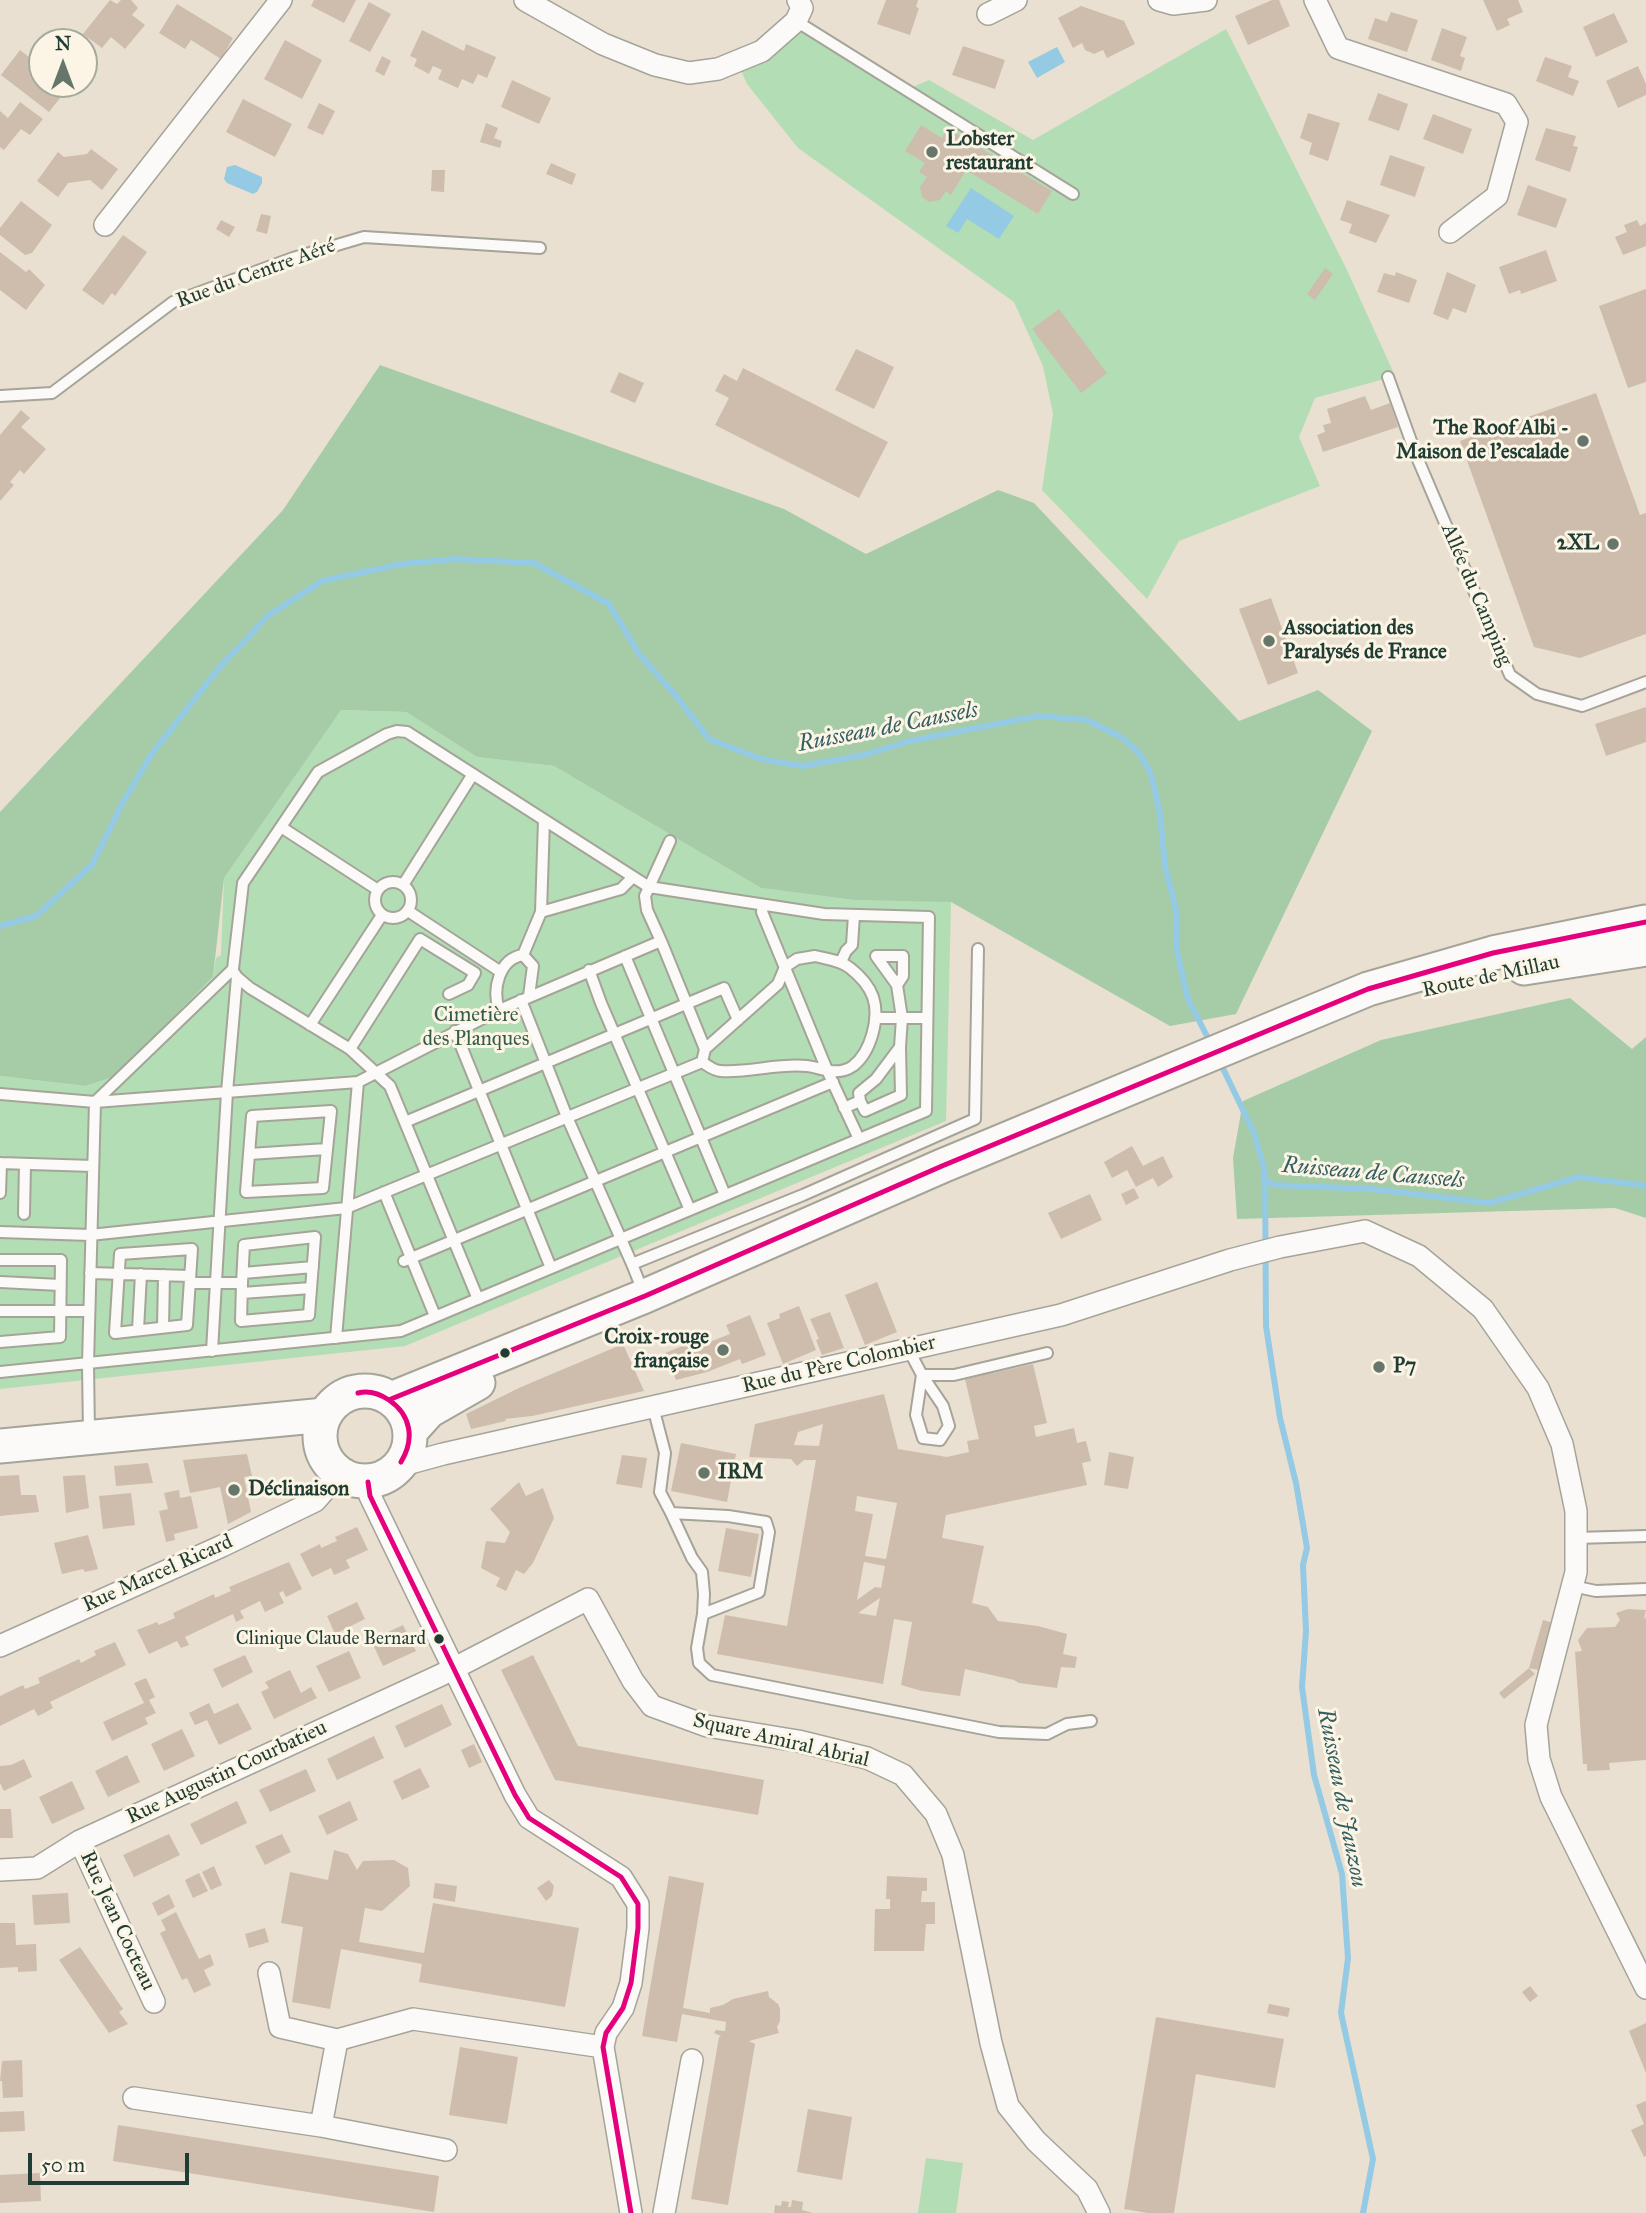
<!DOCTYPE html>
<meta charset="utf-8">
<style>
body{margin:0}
#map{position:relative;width:1646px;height:2213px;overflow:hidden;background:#e9e0d1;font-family:"IM FELL Great Primer",serif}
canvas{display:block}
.north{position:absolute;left:28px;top:28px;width:70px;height:70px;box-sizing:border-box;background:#fcf5e5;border:2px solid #a4ab9e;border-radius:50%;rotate:0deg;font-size:19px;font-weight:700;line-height:28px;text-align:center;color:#1f3d34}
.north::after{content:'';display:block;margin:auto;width:24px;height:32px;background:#66766b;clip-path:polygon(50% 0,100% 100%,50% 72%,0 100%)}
.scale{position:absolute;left:28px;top:2153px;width:161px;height:32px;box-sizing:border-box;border:4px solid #1f3d34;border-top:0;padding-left:9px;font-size:21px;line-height:24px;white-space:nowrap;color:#1f3d34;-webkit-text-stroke:5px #fcf5e5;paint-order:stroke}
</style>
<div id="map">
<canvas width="1646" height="2213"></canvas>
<div class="north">N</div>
<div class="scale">50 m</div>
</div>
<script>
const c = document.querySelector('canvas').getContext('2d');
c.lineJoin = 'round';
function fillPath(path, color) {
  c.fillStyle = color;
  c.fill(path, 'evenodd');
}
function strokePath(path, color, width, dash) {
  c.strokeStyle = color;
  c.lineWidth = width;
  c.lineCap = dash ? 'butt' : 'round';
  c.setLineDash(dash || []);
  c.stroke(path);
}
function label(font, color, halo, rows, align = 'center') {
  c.font = font + ' "IM FELL Great Primer",serif';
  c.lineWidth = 6;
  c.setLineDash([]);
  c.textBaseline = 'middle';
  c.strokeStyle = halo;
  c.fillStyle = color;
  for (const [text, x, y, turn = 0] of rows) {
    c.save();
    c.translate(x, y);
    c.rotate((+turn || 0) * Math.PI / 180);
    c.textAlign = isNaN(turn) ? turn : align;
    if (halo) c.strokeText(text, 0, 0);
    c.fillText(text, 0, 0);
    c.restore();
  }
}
fillPath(new Path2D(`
 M806 23 913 87 929 80 1033 140 1226 29 1347 270 1395 376 1315 398 1299 437 1320 486 1179 541 1147 599 1042 490 1053 414 1043 366 1014 302 798 148 747 84 741 70 772 58Z
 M340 710 406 712 477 757 554 766 761 888 854 900 951 901 946 1121 405 1346 0 1389V1076L84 1086 115 1075 213 978 216 958 221 955 224 878Z
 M926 2158 963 2163 956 2213H918Z`), '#b3ddb4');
fillPath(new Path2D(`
 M380 365 784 509 866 554 998 490 1034 503 1239 721 1318 690 1372 731 1236 1014 1170 1026 951 902 854 900 761 888 554 766 477 757 406 712 341 710 224 878 213 977 115 1076 85 1086 0 1076V812L283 510Z
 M1570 998 1632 1049 1646 1037V1218L1615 1208 1237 1219 1233 1158 1243 1101 1381 1040Z`), '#a5cca7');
fillPath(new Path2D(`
 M1057 47 1065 62 1037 78 1028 62Z
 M235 165 262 177V183L257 192 253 194 227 183 224 179 227 167Z
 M971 188 1014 216 999 239 967 219 958 233 946 226Z`), '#94cae3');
strokePath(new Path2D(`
 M0 926 36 916 92 865 122 804 151 755 219 668 269 615 322 581 401 564 455 559 534 563 609 604 639 654 676 696 709 739 761 759 802 766 864 755 910 741 1038 716 1087 720 1123 738 1140 754 1151 774 1160 814 1165 866 1176 910 1177 952 1188 999 1211 1044
 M1219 1060 1254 1133 1265 1171 1266 1326 1280 1418 1296 1483 1307 1548 1303 1565 1306 1631 1302 1687 1314 1775 1342 1874 1348 1958 1341 2013 1373 2159 1363 2213
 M1263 1178 1274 1185 1371 1189 1489 1203 1579 1177 1646 1186`), '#94cae3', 6);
fillPath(new Path2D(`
 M110 0 117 4 121 0H131L138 8 132 15 145 25 125 49 111 37 102 48 83 34Z
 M314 0H356L344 23 311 6Z
 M886 0H918L916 7 919 8 910 35 877 24Z
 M1272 0H1279L1290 26 1248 45 1235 16Z
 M1483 0H1518L1523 12 1507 19 1510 25 1497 31Z
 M369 2 391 14 370 52 349 41Z
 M177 4 233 38 221 59 191 40 185 49 159 33Z
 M1081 6 1124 21 1135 44 1107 58 1103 50 1094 54 1085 50 1082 43 1073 48 1058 18Z
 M1391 12 1418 20 1407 52 1368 39 1375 18 1387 22Z
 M1614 13 1628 42 1596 57 1583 27Z
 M1442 28 1467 37 1460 56 1465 58 1461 71 1431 60Z
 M422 30 464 51 466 44 496 57 487 78 478 74 473 84 462 79 458 88 438 79 442 70 433 66 429 74 414 66 417 59 410 56Z
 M285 40 322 60 302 99 264 79Z
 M963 46 1005 60 995 89 952 75Z
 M20 50 42 67V84H63L68 88 49 112 1 75Z
 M382 56 391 61 384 76 375 71Z
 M1545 57 1572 66 1568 77 1579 81 1573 96 1536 81Z
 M1638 66 1646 84V95L1618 108 1606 81Z
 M512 80 551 98 539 124 501 107Z
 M1378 93 1408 104 1399 131 1368 120Z
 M243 99 292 124 275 157 226 132Z
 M20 102 43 119 30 135 21 129 4 150 0 147V111L8 118Z
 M319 103 335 111 323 135 307 128Z
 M1308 113 1340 123 1328 161 1309 154 1312 143 1300 138Z
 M1433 114 1472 129 1463 154 1423 139Z
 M486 123 498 128 494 138 502 141 500 148 480 142Z
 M921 125 942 138 947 128 1052 191 1038 214 966 170 951 195 946 191 940 200 929 202 922 197 920 187 927 177 919 172 925 163 905 151Z
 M1546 128 1576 136 1573 146 1578 147 1570 172 1535 160Z
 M91 149 118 169 102 190 90 180 68 183 58 197 37 181 58 152 64 157 87 154Z
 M1390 155 1425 167 1415 197 1380 185Z
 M551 163 576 174 572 185 546 174Z
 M432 170H445L444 192 431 191Z
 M1528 185 1567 199 1556 228 1517 215Z
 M1347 200 1390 215 1376 243 1349 233 1352 224 1340 220Z
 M21 201 52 225 32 253 25 255 0 235V228Z
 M261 214 271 216 267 234 256 231Z
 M221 220 235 227 229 237 216 229Z
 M1637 220 1640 226 1646 223V246L1623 255 1615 237 1627 232 1624 225Z
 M123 235 147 252 115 296 112 293 103 305 82 290Z
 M1546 250 1557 281 1521 294 1520 290 1509 294 1499 267Z
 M0 252 26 272 29 269 45 285 26 310 0 290Z
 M1325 268 1333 274 1315 300 1307 294Z
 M1396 272 1417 280 1409 303 1377 292 1384 273 1395 276Z
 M1447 272 1476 285 1466 313 1453 308 1448 320 1433 314Z
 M1646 289V382L1628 388 1599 306Z
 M1059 309 1107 373 1081 393 1032 329Z
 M856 349 894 367 874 409 835 390Z
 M743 368 888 442 859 498 715 425 729 398 715 391 724 374 737 381Z
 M619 372 644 383 635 403 610 392Z
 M1596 393 1640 515 1646 513V634L1580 658 1534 647 1460 441Z
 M1365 396 1371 410 1390 403 1398 427 1323 452 1317 435 1325 432 1323 425 1331 423 1327 409Z
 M21 410 30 418 21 427 46 449 24 474 20 470 10 482 14 485 0 501V435Z
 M1271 598 1298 673 1268 685 1239 609Z
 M1646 707V742L1606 756 1595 724Z
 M1132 1146 1143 1166 1163 1156 1173 1177 1158 1187 1153 1178 1136 1187 1127 1170 1112 1178 1104 1162Z
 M1134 1188 1139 1198 1126 1205 1121 1194Z
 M1090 1194 1102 1220 1061 1239 1048 1213Z
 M877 1282 897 1332 865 1345 845 1295Z
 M799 1306 816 1350 783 1364 767 1323 780 1318 779 1314Z
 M830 1312 844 1348 822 1355 816 1340 819 1339 810 1319Z
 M750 1315 766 1355 742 1364 740 1359 707 1372 676 1380 665 1353 695 1341 697 1347 730 1334 726 1325Z
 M623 1344 644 1391 532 1416 505 1419 506 1421 471 1429 466 1414 521 1387Z
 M991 1360 993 1373 1033 1364 1047 1423 1034 1426 1036 1437 1074 1428 1077 1443 1086 1441 1091 1461 1082 1463 1087 1485 946 1515 942 1538 984 1546 972 1603 988 1607 998 1621 1038 1626 1067 1634 1063 1654 1077 1657 1075 1668 1061 1667 1057 1688 1019 1683 1014 1680 965 1669 960 1696 922 1691 901 1685 912 1622 894 1619 883 1684 717 1654 725 1615 787 1626 816 1460H804L797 1466 791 1459 749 1457 755 1424 884 1394 898 1449 947 1457 969 1452 967 1441 979 1439 965 1379 979 1376 976 1364ZM823 1424 819 1446 794 1445 798 1432ZM857 1496 897 1503 886 1559 865 1556 873 1514 855 1511ZM864 1562 885 1566 881 1588 875 1587 857 1600ZM880 1598 876 1616 858 1613Z
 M681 1443 736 1454 727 1502 671 1491Z
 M1109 1452 1134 1457 1128 1489 1104 1485Z
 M247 1454 252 1476 244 1477 251 1512 228 1524 220 1487 190 1493 183 1460Z
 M622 1455 647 1458 642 1488 616 1484Z
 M148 1463 153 1483 116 1486 114 1466Z
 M19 1475 21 1495H36L39 1512 0 1516V1476Z
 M85 1475 89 1508 66 1513 63 1476Z
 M519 1482 526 1496 543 1488 554 1518 533 1563 524 1574 516 1570 506 1591 496 1586 500 1578 481 1568 486 1541 505 1543 510 1532 490 1509Z
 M179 1490 180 1498 191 1496 198 1528 174 1534 175 1540 166 1542 159 1511 168 1509 164 1493Z
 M131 1493 135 1525 103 1529 99 1496Z
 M357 1527 368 1550 346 1560 350 1568 334 1575 331 1568 312 1577 300 1554 320 1544 321 1548 337 1541 335 1537Z
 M726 1528 759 1534 751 1577 718 1571Z
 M88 1535 98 1569 85 1572 83 1569 62 1574 54 1543Z
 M289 1562 302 1589 286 1597 283 1591 279 1593 284 1603 265 1612 260 1601 240 1611 244 1618 236 1622 233 1614 185 1637 189 1645 181 1648 177 1641 149 1654 137 1630 157 1622 159 1625 175 1618 173 1613 214 1594 215 1598 231 1591 229 1587Z
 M357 1602 365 1619 335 1634 327 1616Z
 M1628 1609 1646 1610 1644 1619 1646 1617V1760L1609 1763 1610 1770 1587 1771V1764H1583L1575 1652 1582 1651 1578 1640 1587 1628 1615 1627 1620 1620 1616 1613Z
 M1543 1620 1553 1623 1538 1670 1529 1668 1535 1674 1504 1699 1499 1693 1529 1668Z
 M403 1625 416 1651 383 1666 371 1640Z
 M115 1642 126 1665 50 1702 53 1708 46 1712 38 1716 34 1709 0 1726V1696L23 1685 25 1689 40 1683 38 1678 79 1659 81 1663 96 1655 94 1651Z
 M349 1651 361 1678 329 1692 316 1666Z
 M245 1655 253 1672 222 1688 213 1669Z
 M533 1655 578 1746 764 1780 758 1815 555 1780 501 1670Z
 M290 1670 301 1693 311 1687 317 1698 274 1719 261 1692 269 1688 265 1682Z
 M146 1678 155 1697 149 1700 156 1713 145 1718 148 1724 112 1741 103 1722 144 1703 134 1683Z
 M209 1703 214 1714 238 1703 252 1729 219 1745 207 1720 195 1725 189 1713Z
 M442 1704 452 1725 405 1748 395 1726Z
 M182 1729 195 1756 164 1771 151 1744Z
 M374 1736 384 1758 337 1780 327 1759Z
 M474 1744 482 1762 469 1768 461 1750Z
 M127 1755 140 1782 108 1797 95 1771Z
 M24 1759 32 1777 4 1791 0 1783V1766L11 1765Z
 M420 1768 430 1787 402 1800 393 1781Z
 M306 1769 316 1791 270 1812 259 1790Z
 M72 1781 85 1809 52 1824 39 1797Z
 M237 1801 247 1823 201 1845 190 1824Z
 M350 1801 358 1820 327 1835 318 1816Z
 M0 1809H11L13 1838H0Z
 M169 1834 180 1855 134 1877 123 1855Z
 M282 1834 291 1852 265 1865 255 1846Z
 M334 1850 348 1854 357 1870 363 1861 394 1860 408 1868 410 1886 382 1911 365 1908 359 1942 424 1953 433 1903 579 1928 565 2007 419 1982 422 1964 341 1949 330 2009 292 2002 303 1927 281 1923 290 1872 328 1880Z
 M214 1866 222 1885 211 1890 202 1872Z
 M199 1873 208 1891 193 1898 185 1880Z
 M669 1876 704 1883 683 2008 710 2013V2008L723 2005 733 1999 768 1991 769 1997 778 2004 780 2009V2021L777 2027 779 2033 749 2041 755 2044 728 2205 691 2199 719 2037 721 2036 714 2033 716 2030 725 2031 726 2022 682 2014 677 2042 642 2036Z
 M887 1876 927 1878V1891H922L921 1902H935V1924H926L924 1951H874L875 1909H890V1899H886Z
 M549 1880 554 1886 552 1896 546 1901 537 1888Z
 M435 1883 457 1886 455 1902 433 1898Z
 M68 1893 70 1923 34 1925 32 1895Z
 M169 1894 175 1907 158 1916 152 1903Z
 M176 1912 199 1959 210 1954 214 1965 204 1970 211 1985 194 1993 187 1978 182 1980 160 1933 166 1930 161 1920Z
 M0 1923H15L16 1945 36 1944 37 1971 18 1972V1967L0 1968Z
 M265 1928 269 1942 249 1948 245 1934Z
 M80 1947 123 2009 119 2012 128 2024 109 2033 59 1960Z
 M1530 1986 1538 1996 1530 2002 1522 1992Z
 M1269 2004 1290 2008 1288 2017 1267 2013Z
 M1156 2017 1284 2039 1275 2088 1196 2074 1174 2213H1148L1124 2209Z
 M1646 2023V2073L1629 2031Z
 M460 2047 518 2057 507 2124 449 2115Z
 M22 2060 23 2097 3 2098 2 2081H0L2 2061Z
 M1646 2101V2156L1644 2157 1631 2130 1644 2124 1636 2105Z
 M808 2109 852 2117 842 2180 797 2172Z
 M24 2111 25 2131 0 2132V2112Z
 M118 2125 439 2176 434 2212 113 2161Z
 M40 2173 41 2201 0 2203V2175Z
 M792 2200 803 2202 802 2210 813 2213H774L775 2205 781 2206 782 2201 789 2202 788 2207H791Z`), '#cebdac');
const lane = new Path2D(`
 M796 21 1073 194
 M1388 377 1416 455 1510 675 1537 694 1582 706 1646 682
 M0 396 52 393 173 302 293 258 364 237 540 248
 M281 827 378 890
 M375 900a18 18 0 1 1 36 0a18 18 0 1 1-36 0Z
 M403 885 473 774
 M763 905 762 912 827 1070 859 1139
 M408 911 501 972
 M541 912 621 889 632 878
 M661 941 647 910 645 896 670 841
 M523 955 541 912 544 820
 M625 956 725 1195
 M815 956C827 959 840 960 850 968 859 975 869 986 873 997 880 1018 871 1052 853 1066 837 1077 823 1068 807 1066 778 1063 749 1073 721 1071 714 1071 707 1065 702 1062L705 1049 778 984 785 967 797 959Z
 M841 962 846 951 852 945 854 915
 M589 970 601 1003 690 1210
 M237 977 250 988 350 1049 390 1086 478 1299
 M521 1000 567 1117 632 1264
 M499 1010C492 989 499 959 523 955L533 966 529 996
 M875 1018H927
 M310 1025 382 915
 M455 1031 551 1268
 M350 1049 420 939 475 973 468 985 449 994
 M0 1094 95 1102 233 969 243 883 318 772 387 734 397 731 407 732 649 887 824 914 929 917 926 1111 401 1331 0 1372
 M860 1101 865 1111 901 1095 900 1047
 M844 1108 860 1101 859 1093 876 1079 900 1047 902 1018 897 985 876 956H903V976L897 985
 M331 1111 323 1188 246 1192 252 1116Z
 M405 1122 724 988 738 1020
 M249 1154 327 1149
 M0 1163 93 1166
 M384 1192 435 1316
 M0 1193 1 1163
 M24 1214 25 1164
 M0 1232 90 1235 346 1208 702 1062
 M192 1249 187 1325 115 1333 120 1254Z
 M0 1260H61L60 1337 0 1342
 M404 1261 833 1082
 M90 1273 190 1276
 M243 1273 313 1267
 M0 1282 60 1285
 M190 1283H242L244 1245 315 1237 309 1315 241 1321 242 1283
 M242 1293 311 1288
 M644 1294 632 1264 803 1195 975 1119 978 949
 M0 1311H89
 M163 1327 164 1275
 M138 1330 141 1274
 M336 1338 358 1082
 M911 1349 913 1358 922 1375H954L1047 1353
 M212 1351 227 1092 237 977 235 974
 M922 1375 943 1406 949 1426 940 1440 923 1438 916 1415Z
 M653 1407 665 1453 660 1492 671 1513 728 1516 766 1522 769 1532 759 1592 703 1614 697 1648 699 1663 712 1675 999 1732 1047 1734 1067 1724 1091 1721
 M89 1435 88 1364 95 1102 358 1082 499 1010 661 941 705 1049
 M671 1513 692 1558 702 1572 704 1594 703 1614
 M1576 1538 1646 1536
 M1572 1586 1596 1591 1646 1589`);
const street = new Path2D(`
 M525 0 603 44 655 65 689 73 718 69 762 51 796 21 802 8 798 0
 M1159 0 1173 4 1206 0
 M1315 0 1338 48 1506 104 1517 122 1497 196 1450 232
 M988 14 1016 0
 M105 225 281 0
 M399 1466 443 1454 1061 1315 1230 1260 1280 1247 1365 1231 1419 1256 1483 1309 1538 1388 1562 1444 1576 1511V1572L1536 1725 1539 1759 1551 1797 1646 1988
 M368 1482 370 1496 515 1795 529 1818 621 1877 638 1904V1928L631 1983 623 2008 606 2033 603 2047 631 2213
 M0 1646 222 1546 315 1501 339 1474
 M80 1841 154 2002
 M0 1870 37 1868 80 1841 441 1675 588 1599 633 1681 652 1706 707 1726 798 1741 867 1758 903 1775 936 1814 953 1855 991 2043 1008 2106 1036 2141 1087 2189 1099 2213
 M269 1973 280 2027 337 2040 413 2019 603 2047
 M337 2040 321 2126 446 2150
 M134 2098 321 2126
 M664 2213 692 2060`);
const primary = new Path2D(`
 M1524 968 1646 949
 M320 1436a45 45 0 1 1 90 0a45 45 0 1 1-90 0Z
 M391 1399 645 1296 942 1166 1368 989 1493 953 1646 922
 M410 1432 429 1411 478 1383
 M0 1446 325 1415`);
strokePath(lane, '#a5a499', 14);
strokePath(street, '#a5a499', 24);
strokePath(primary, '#a5a499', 37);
strokePath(lane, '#fcfaf8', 10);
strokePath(street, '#fcfaf8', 21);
strokePath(primary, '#fcfaf8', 33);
strokePath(new Path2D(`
 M358 1393C369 1390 380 1394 389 1400 411 1415 415 1439 401 1462
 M391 1399 645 1296 942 1166 1368 989 1493 953 1646 922
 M368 1482 370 1496 515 1795 529 1818 621 1877 638 1904V1928L631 1983 623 2008 606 2033 603 2047 631 2213`), '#e5007d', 5);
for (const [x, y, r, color] of [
 [932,152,7,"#66766b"],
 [1583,441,7,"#66766b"],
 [1613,544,7,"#66766b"],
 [1269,641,7,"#66766b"],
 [723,1350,7,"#66766b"],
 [505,1353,6,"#1f3d34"],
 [1379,1367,7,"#66766b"],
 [704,1473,7,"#66766b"],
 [234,1490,7,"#66766b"],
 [439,1639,6,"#1f3d34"]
]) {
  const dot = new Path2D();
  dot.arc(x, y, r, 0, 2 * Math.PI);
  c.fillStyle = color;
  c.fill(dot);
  strokePath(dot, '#fcf5e5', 2.5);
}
label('19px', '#1f3d34', '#fcf5e5', [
 ["Clinique Claude Bernard",426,1639]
], 'right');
label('bold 21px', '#1f3d34', '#fcf5e5', [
 ["Lobster",946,140],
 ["restaurant",946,164],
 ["The Roof Albi -",1569,429,"right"],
 ["Maison de l'escalade",1569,453,"right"],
 ["2XL",1599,544,"right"],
 ["Association des",1283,629],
 ["Paralysés de France",1283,653],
 ["Croix-rouge",709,1338,"right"],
 ["française",709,1362,"right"],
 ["P7",1393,1367],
 ["IRM",718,1473],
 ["Déclinaison",248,1490]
], 'left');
label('21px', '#1f3d34', '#fcf5e5', [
 ["Rue du Centre Aéré",256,274,-20],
 ["Allée du Camping",1476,595,67],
 ["Route de Millau",1491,977,-12],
 ["Rue du Père Colombier",839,1365,-13],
 ["Rue Marcel Ricard",158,1574,-24],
 ["Square Amiral Abrial",781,1741,13],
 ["Rue Augustin Courbatieu",227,1773,-25],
 ["Rue Jean Cocteau",117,1921,65]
]);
label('21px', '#345d49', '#fcf5e5', [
 ["Cimetière",476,1016],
 ["des Planques",476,1040]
]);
label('italic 23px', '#335e62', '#fcf5e5', [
 ["Ruisseau de Caussels",888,728,-11],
 ["Ruisseau de Caussels",1373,1174,5],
 ["Ruisseau de Jauzou",1341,1798,79]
]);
</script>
